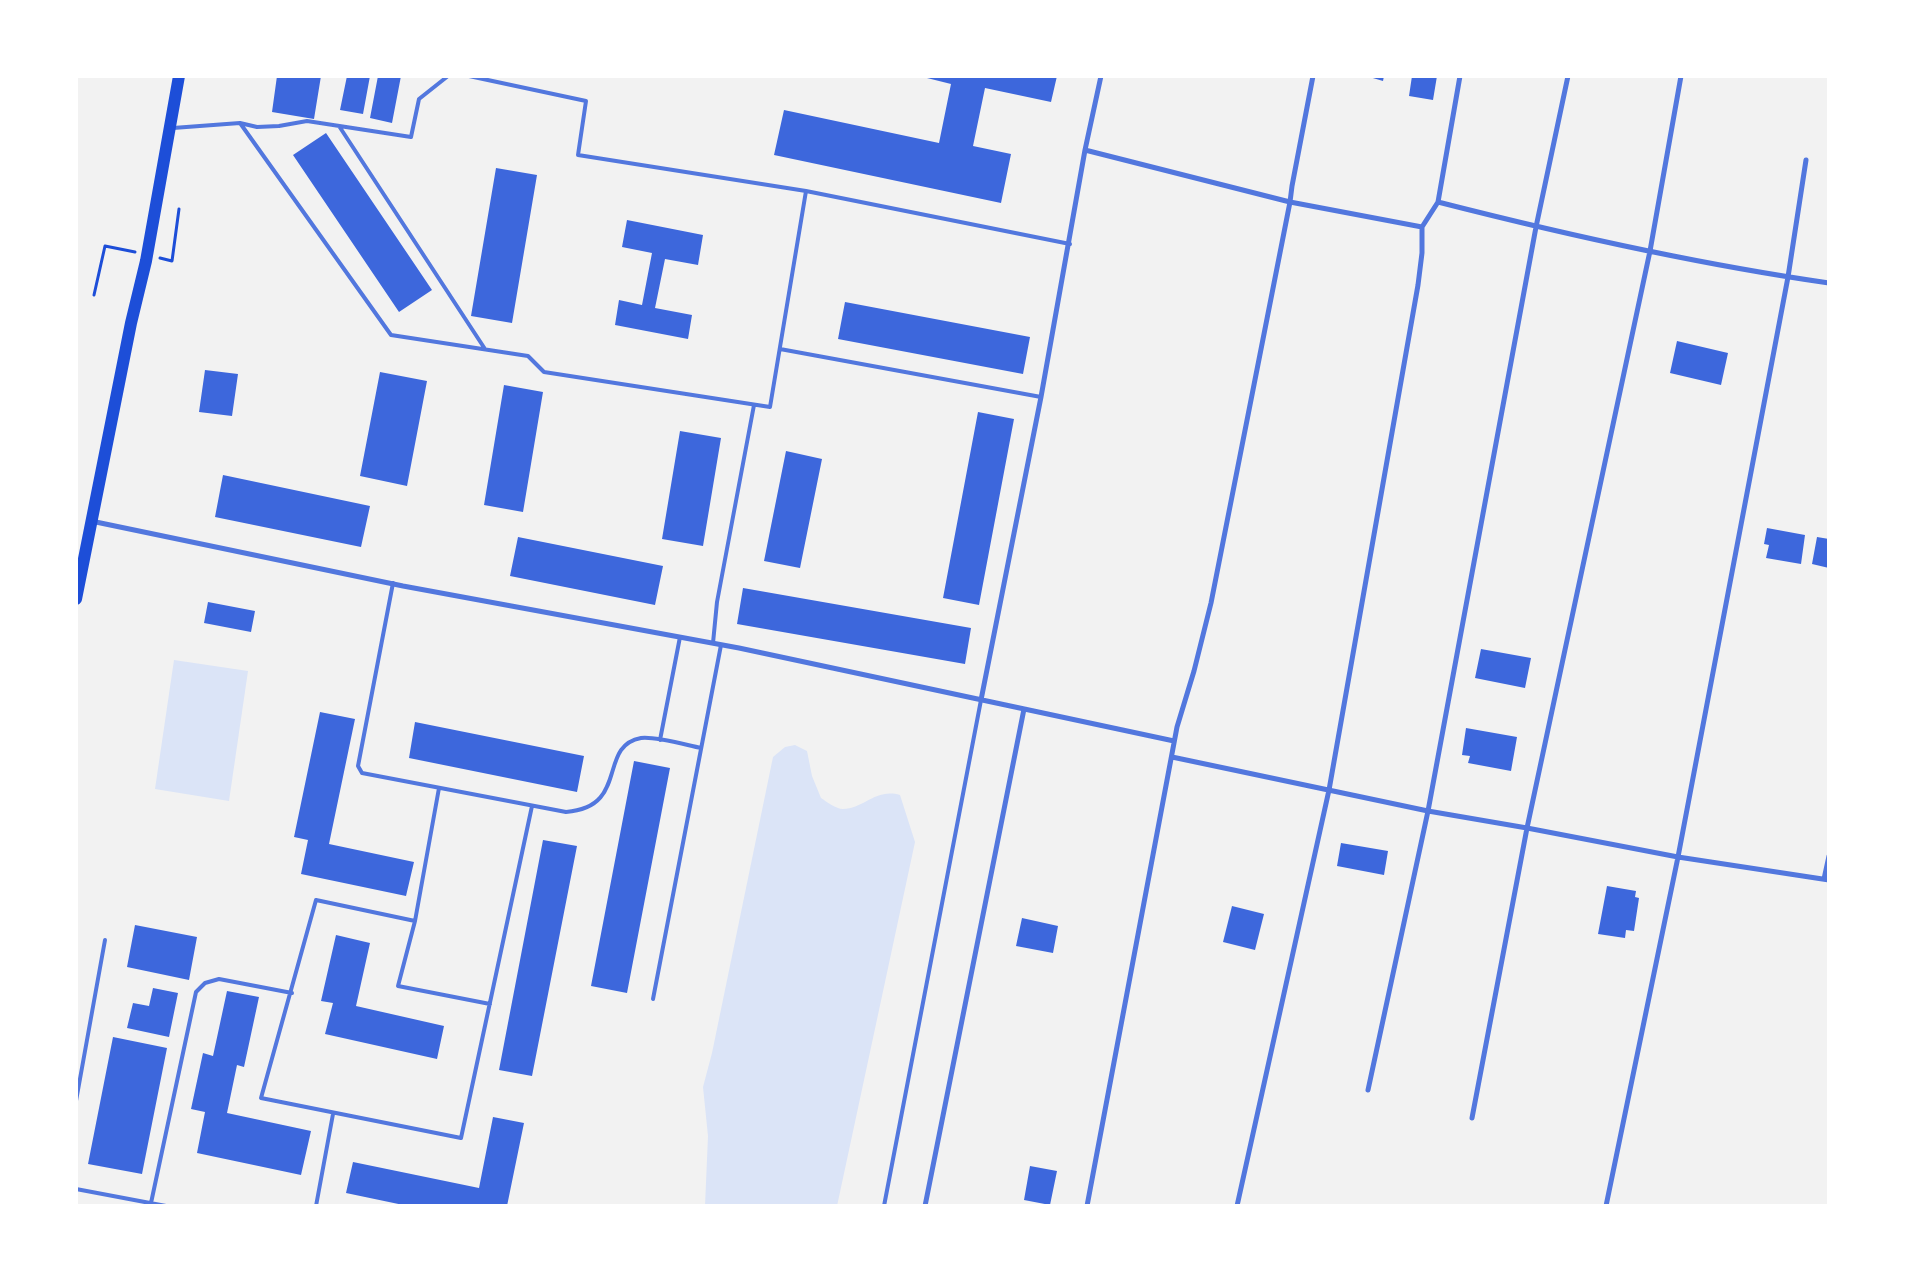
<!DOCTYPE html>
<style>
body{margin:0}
#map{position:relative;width:1905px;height:1282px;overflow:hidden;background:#f2f2f2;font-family:Lato,sans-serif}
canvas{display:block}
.frame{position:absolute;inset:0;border:78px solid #fff;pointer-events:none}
</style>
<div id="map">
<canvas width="1905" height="1282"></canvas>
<div class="frame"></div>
</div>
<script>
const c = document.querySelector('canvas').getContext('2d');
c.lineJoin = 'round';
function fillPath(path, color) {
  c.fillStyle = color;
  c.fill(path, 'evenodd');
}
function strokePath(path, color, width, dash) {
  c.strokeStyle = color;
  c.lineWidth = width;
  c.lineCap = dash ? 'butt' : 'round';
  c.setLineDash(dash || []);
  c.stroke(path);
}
fillPath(new Path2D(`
 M174 660 248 671 229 801 155 789Z
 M795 745 807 751 812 776 821 798C827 802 836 809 843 809 864 809 875 788 900 795L915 842 837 1206H705L708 1136 703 1087 712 1053 773 757 785 747Z`), '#dbe4f7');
fillPath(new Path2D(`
 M277 76H321L314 119 272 112Z
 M347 76H370L363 114 340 110Z
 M378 76H401L392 123 370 118Z
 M919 76H1057L1051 102 985 88 973 146 1011 154 1001 203 774 155 784 110 939 143 951 84Z
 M1366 76H1384L1383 81Z
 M1412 76H1437L1433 100 1409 96Z
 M326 133 432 290 399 312 293 155Z
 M496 168 537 175 512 323 471 316Z
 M627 220 703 235 698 265 665 259 655 308 692 315 688 339 615 325 619 300 642 305 652 253 622 247Z
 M845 302 1030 337 1023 374 838 339Z
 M1677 341 1728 353 1721 385 1670 373Z
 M205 370 238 374 232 416 199 412Z
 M380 372 427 381 407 486 360 476Z
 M504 385 543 392 523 512 484 505Z
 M978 412 1014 419 979 605 943 598Z
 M680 431 721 438 703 546 662 539Z
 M786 451 822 459 800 568 764 561Z
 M223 475 370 506 361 547 215 517Z
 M1767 528 1805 535 1801 564 1766 558 1769 545 1764 544Z
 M518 537 663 566 655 605 510 576Z
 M1817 537 1829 539V568L1812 564Z
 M743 588 971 628 965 664 737 624Z
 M208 602 255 611 251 632 204 623Z
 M1481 649 1531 658 1525 688 1475 678Z
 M320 712 355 719 329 844 414 862 406 896 301 874 308 840 294 837Z
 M415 722 584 756 577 792 409 758Z
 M1466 728 1517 737 1511 771 1468 763 1470 756 1462 755Z
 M634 761 670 768 627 993 591 986Z
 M543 840 577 846 532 1076 499 1070Z
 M1341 843 1388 851 1384 875 1337 866Z
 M1607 886 1636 891 1635 897 1639 898 1634 931 1626 930 1625 938 1598 934Z
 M1232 906 1264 914 1255 950 1223 942Z
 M1022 918 1058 926 1053 953 1016 946Z
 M135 925 197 937 189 980 127 967Z
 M336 935 370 943 356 1006 444 1026 437 1059 325 1034 333 1003 321 1001Z
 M153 988 178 993 169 1037 127 1028 133 1003 149 1006Z
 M227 991 259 997 244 1067 237 1065 227 1113 311 1131 301 1175 197 1153 205 1112 191 1109 203 1053 213 1056Z
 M113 1037 167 1048 142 1174 88 1164Z
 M493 1117 524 1123 507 1206H408L346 1193 353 1162 479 1188Z
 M1030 1166 1057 1171 1050 1205 1024 1200Z`), '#3d67dc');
strokePath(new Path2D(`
 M160 258 172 261 179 209
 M94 295 105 246 135 252`), '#1d4ed8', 3);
strokePath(new Path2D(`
 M240 123 391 335 528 356 544 372 770 407 806 191 578 155 586 101 469 76
 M339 126 485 349
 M173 128 240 123 257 127 279 126 307 121 411 137 419 99 448 76
 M806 191 1070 244
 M780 349 1041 397
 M393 583 358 766 362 773 566 812C630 807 597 746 641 738 655 736 686 745 701 748
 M713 643 717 602 754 405
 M660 740 680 637
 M439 788 415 921 398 986 490 1004
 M415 921 316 900 261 1098 461 1138 532 806
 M653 999 721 645
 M76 1101 105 940
 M76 1189 166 1206
 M151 1203 196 992 205 983 219 979 292 993
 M316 1206 333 1114
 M884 1206 981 700`), '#5277de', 4);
strokePath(new Path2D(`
 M1085 150 1290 202 1422 227
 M1438 202C1567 235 1697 264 1829 283
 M91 521 403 586 739 648 1174 741
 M981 700 1041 397 1085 150 1101 76
 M1172 757 1428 811 1527 828 1678 857 1829 880
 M1824 879 1829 856
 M1368 1090 1428 811 1536 227 1568 76
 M1472 1118 1527 828 1650 251 1681 76
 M925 1206 1024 709
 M1087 1206 1177 727 1194 671 1211 603 1290 202 1292 186 1313 76
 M1237 1206 1329 790 1418 285 1422 253V227L1438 202 1460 76
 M1606 1206 1678 857 1788 277 1806 160`), '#5277de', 5);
strokePath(new Path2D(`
 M76 599 131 323 146 261 179 76`), '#1d4ed8', 12);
</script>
